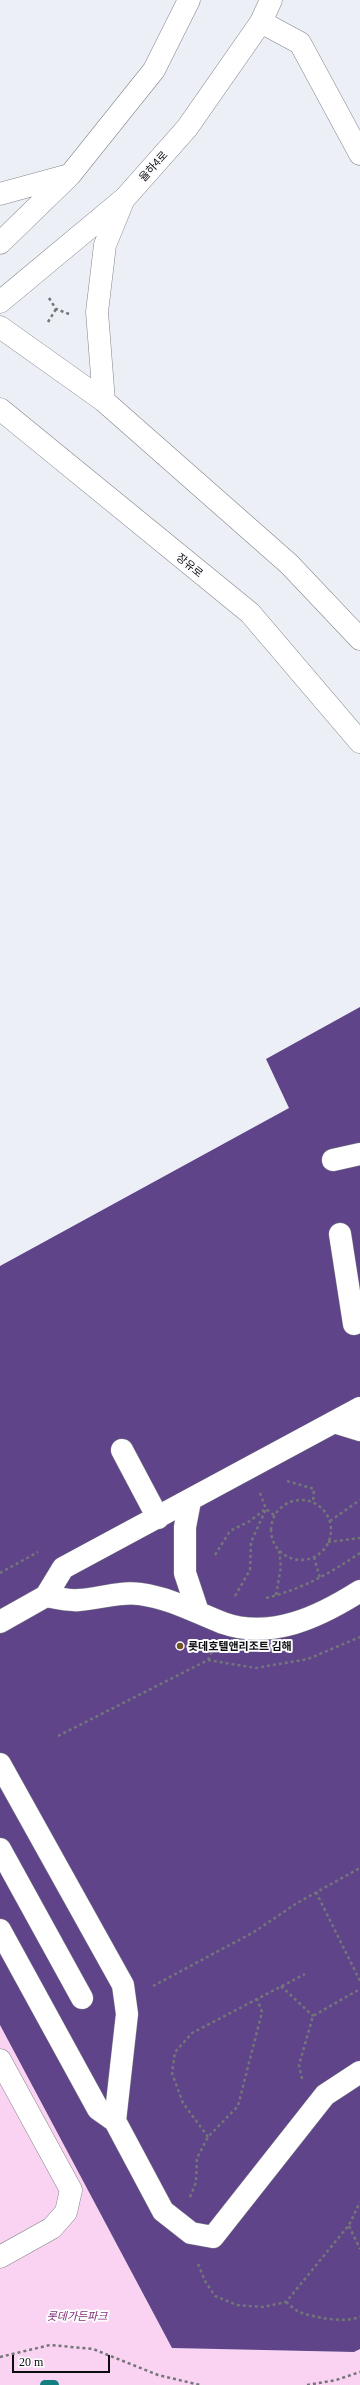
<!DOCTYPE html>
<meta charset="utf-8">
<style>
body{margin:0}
#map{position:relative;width:360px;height:2385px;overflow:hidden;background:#eceff6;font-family:Georgia,serif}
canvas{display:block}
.scale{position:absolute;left:12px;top:2355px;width:98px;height:18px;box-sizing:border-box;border:2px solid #0c0d0f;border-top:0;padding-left:5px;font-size:12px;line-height:14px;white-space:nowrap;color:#0c0d0f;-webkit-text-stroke:3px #fcfcfe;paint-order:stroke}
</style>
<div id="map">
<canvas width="360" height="2385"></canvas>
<div class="scale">20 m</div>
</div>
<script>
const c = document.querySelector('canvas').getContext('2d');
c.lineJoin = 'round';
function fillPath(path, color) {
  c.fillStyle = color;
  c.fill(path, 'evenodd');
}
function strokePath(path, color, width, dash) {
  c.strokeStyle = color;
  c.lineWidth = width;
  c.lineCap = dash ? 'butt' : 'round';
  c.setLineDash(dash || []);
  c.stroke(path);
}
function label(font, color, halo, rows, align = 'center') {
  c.font = font + ' Georgia,"Noto Sans KR",serif';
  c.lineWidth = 4;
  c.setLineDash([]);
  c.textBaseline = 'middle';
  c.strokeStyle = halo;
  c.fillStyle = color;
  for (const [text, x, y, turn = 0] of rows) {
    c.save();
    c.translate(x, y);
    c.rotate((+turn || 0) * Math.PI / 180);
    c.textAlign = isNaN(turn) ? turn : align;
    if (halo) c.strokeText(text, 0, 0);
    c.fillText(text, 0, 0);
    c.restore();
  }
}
fillPath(new Path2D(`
 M0 2025 172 2348 354 2352 360 2349V2385H0Z`), '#fbd3f2');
strokePath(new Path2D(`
 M45 2385H54`), '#147e80', 10);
fillPath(new Path2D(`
 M360 1007V2349L354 2352 172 2348 0 2025V1266L289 1108 266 1059Z`), '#5f448a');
const minor = new Path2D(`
 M261 22 300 43 360 154
 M333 1160 360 1154
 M340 1234 354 1324
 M334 1422 360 1430
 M122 1450 158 1518
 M190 1501 185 1527V1573L198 1612
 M46 1596C56 1598 68 1601 79 1600 99 1599 119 1591 140 1594 170 1598 195 1612 223 1623 271 1640 319 1617 360 1591
 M0 1622 46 1596 63 1568 360 1408
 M0 1764 123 1985 127 2014 115 2121
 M0 1849 82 1998
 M0 1930 98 2109 115 2121 163 2211 191 2233 213 2237 325 2095 360 2072
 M0 2060 71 2190 66 2212 52 2228 0 2257`);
const major = new Path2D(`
 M0 194 69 175
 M0 243 70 175 154 70 189 0
 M0 302 125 198 187 128 261 22 271 0
 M0 327 104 401 289 564 360 639
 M104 401 97 312 105 245 123 201
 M0 409 250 613 360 742`);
strokePath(minor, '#81848a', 23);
strokePath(major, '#81848a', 23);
strokePath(new Path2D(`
 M49 298 56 309 69 314
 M48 322 56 309
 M287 1481 314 1489 313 1503
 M260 1493 266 1509 274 1515
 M271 1530a30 30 0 1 1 60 0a30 30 0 1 1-60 0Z
 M330 1521 360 1500
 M328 1542 360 1538
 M215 1555 230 1531 250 1521 264 1510
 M314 1557 320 1578
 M0 1573 38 1552
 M276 1595 281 1567 279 1550
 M235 1596 250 1570 251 1542 266 1509
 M266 1598C302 1589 329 1574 360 1553
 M208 1660 213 1649
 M58 1736 208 1660 256 1668 308 1659 360 1637
 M316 1892 360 1981
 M153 1986 254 1932 297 1903 360 1868
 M281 1986 313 2016
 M302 2079 299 2065 313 2016 360 1989
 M208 2137 183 2103 172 2073 175 2052 192 2033 305 1974
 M190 2197 196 2182 197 2158 208 2137 238 2106 262 2012 257 1999
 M349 2226 360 2249
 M198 2264 205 2281 215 2296 237 2305 263 2307 286 2302 349 2225 360 2202
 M286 2302C290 2305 295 2310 299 2312 316 2318 344 2323 360 2317
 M0 2357 50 2345 93 2349 158 2375 200 2385
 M307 2385 336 2380 360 2372`), '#737579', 2.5, [3, 3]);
strokePath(minor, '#fff', 22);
strokePath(major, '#fff', 22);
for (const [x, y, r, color] of [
 [180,1646,4,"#705326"]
]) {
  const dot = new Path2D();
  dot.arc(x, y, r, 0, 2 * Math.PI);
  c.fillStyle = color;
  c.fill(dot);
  strokePath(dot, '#fcfcfe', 1.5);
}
label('11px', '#0c0d0f', '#fcfcfe', [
 ["율하4로",153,166,-48],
 ["장유로",190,565,39]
]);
label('bold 11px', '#0c0d0f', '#fcfcfe', [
 ["롯데호텔앤리조트 김해",188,1646]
], 'left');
label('italic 11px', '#833178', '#fcfcfe', [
 ["롯데가든파크",77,2316]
]);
</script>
